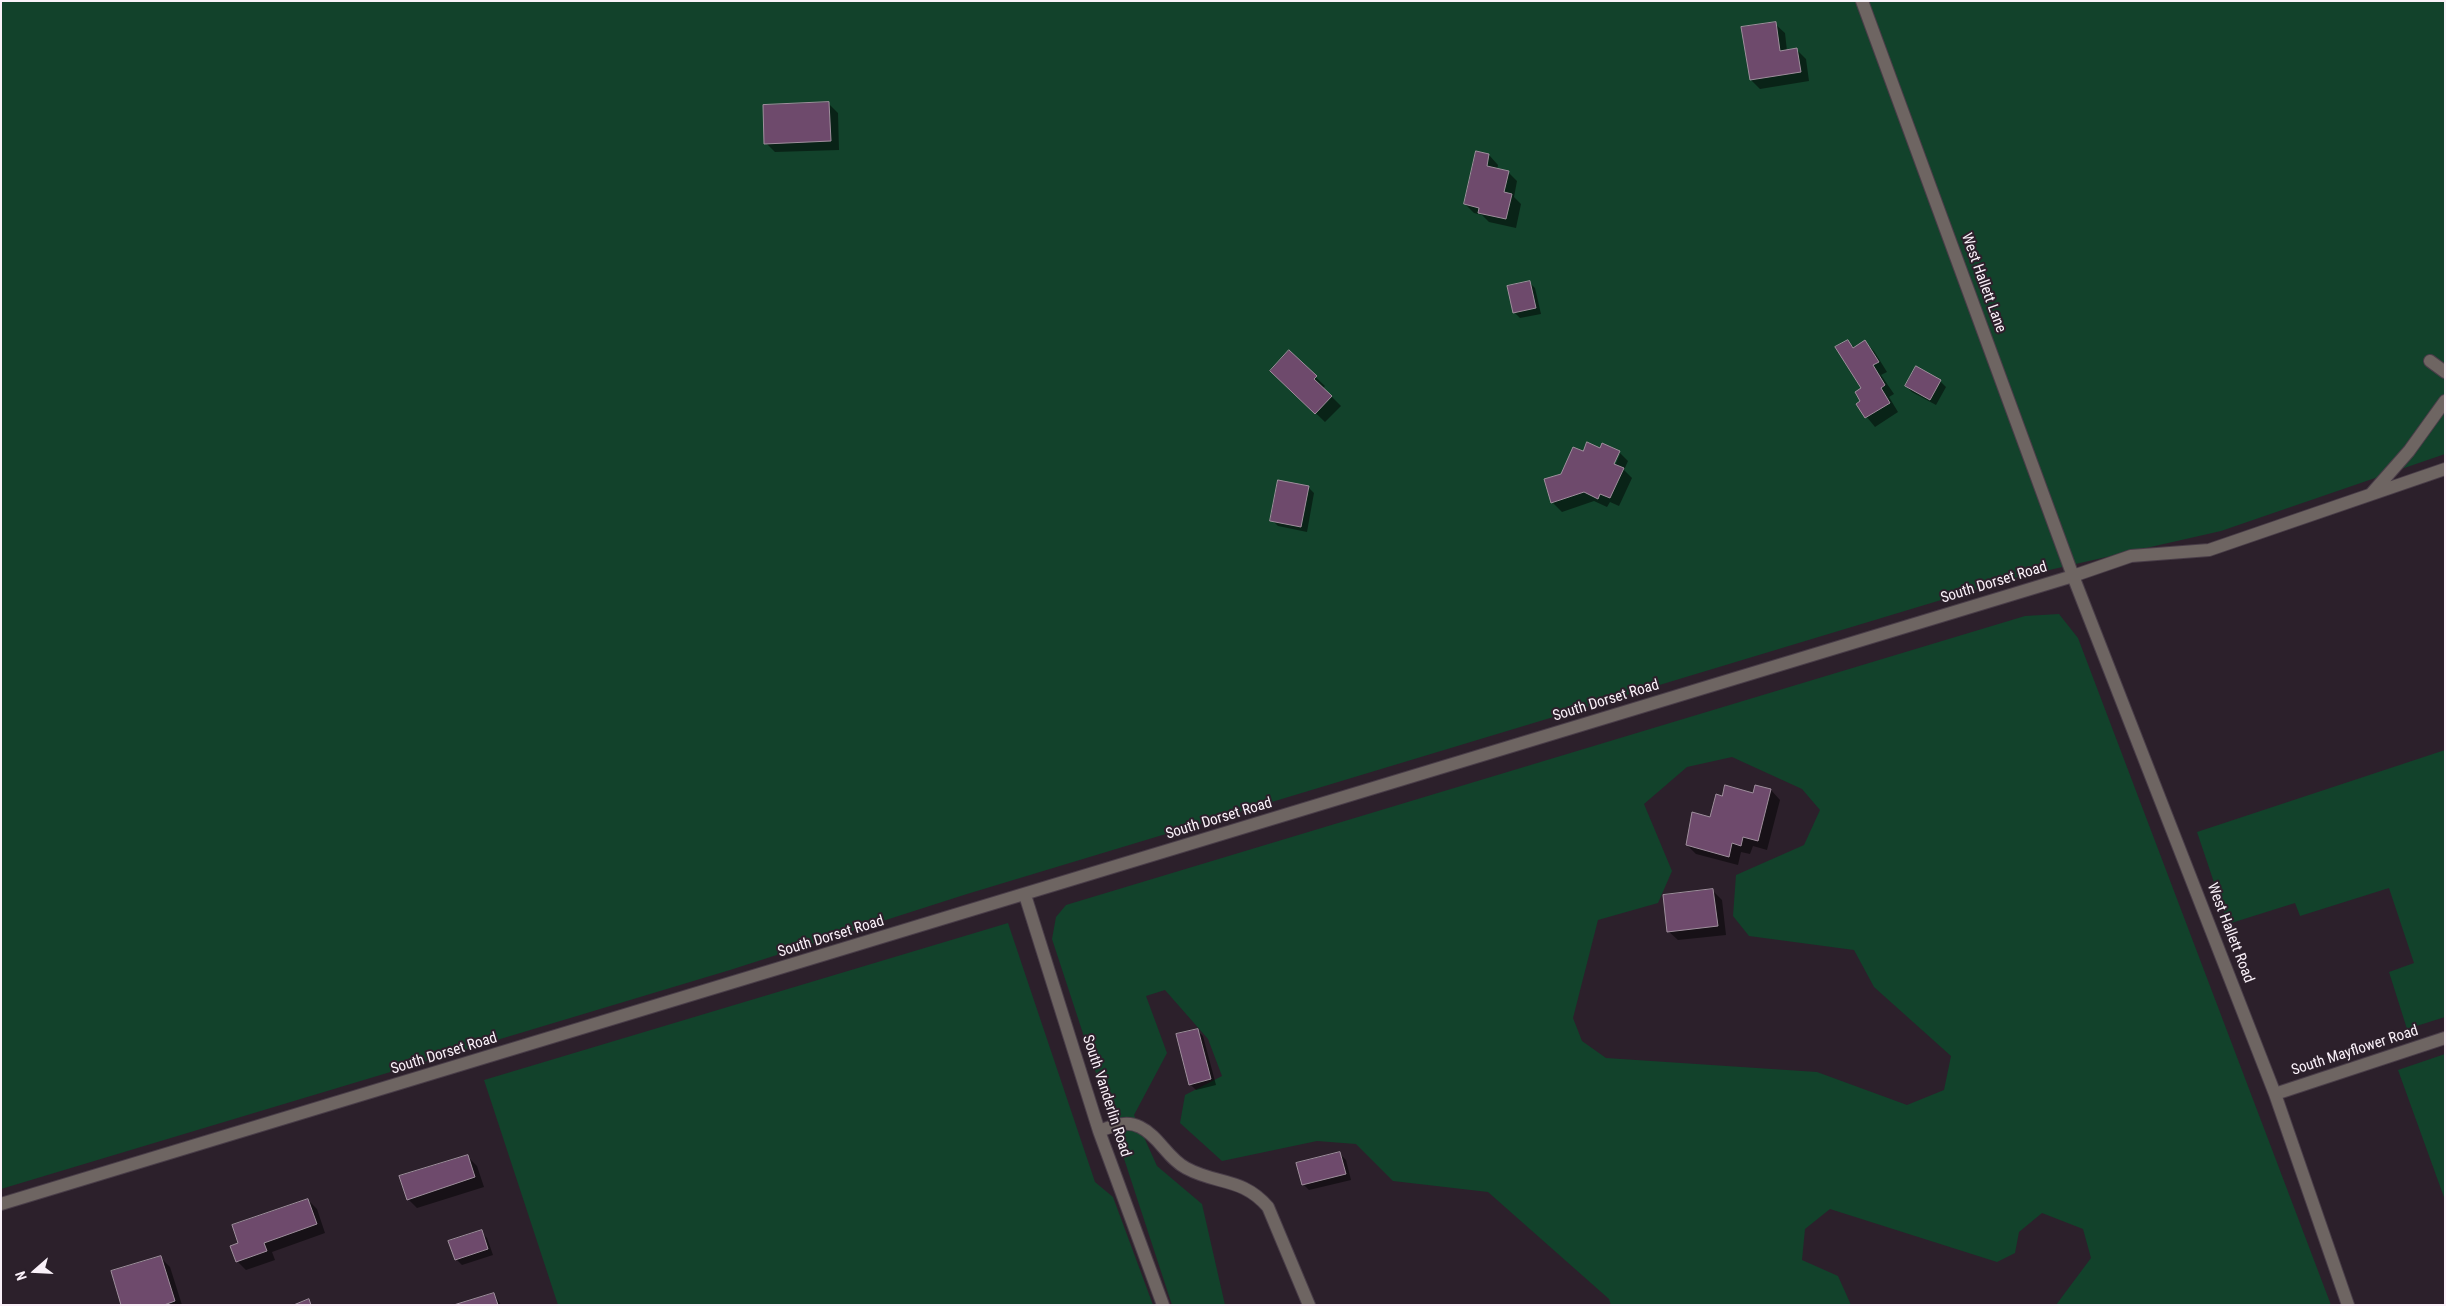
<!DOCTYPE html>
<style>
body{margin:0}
#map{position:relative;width:2446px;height:1306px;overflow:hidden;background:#2c202b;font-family:"Roboto Condensed",sans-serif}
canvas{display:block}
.frame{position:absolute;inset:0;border:2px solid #faf1f9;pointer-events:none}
.north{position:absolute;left:10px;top:1246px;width:50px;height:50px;-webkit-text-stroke:4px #2c202b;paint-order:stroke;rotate:251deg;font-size:14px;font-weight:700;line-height:20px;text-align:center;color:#faf1f9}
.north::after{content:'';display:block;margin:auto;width:18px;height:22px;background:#faf1f9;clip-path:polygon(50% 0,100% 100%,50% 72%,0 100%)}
</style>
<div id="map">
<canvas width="2446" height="1306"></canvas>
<div class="frame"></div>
<div class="north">N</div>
</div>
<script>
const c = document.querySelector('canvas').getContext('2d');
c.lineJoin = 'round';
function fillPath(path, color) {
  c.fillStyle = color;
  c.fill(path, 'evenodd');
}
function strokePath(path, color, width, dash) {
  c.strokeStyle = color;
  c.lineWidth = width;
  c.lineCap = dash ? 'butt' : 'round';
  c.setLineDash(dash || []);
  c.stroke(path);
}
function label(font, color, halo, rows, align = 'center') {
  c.font = font + ' "Roboto Condensed",sans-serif';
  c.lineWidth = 4;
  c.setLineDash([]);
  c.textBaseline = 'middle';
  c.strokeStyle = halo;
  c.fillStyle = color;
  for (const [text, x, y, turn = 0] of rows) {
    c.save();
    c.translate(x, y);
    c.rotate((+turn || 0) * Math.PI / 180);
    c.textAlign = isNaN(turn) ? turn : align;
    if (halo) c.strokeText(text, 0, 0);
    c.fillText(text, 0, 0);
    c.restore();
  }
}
fillPath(new Path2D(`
 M1 1H2445V454L2221 531 2014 578 967 894 730 970 1 1189Z
 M2059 614 2078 638 2331 1305H2056L2091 1258 2083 1229 2042 1213 2019 1232 2015 1253 1997 1262 1830 1209 1805 1229 1802 1260 1838 1276 1851 1305H1611L1609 1299 1488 1192 1393 1181 1356 1144 1317 1141 1222 1161 1180 1123 1185 1095 1222 1076 1208 1039 1165 990 1146 996 1167 1053 1134 1115 1157 1166 1202 1204 1225 1305H1172L1052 939 1056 917 1066 905 2025 616ZM1732 757 1802 789 1820 810 1804 845 1736 875 1733 916 1749 936 1854 950 1874 987 1951 1056 1944 1090 1907 1105 1817 1072 1606 1058 1582 1041 1573 1018 1598 920 1658 903 1672 871 1644 804 1687 767Z
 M2445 750V1017L2407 1029 2389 972 2414 963 2389 888 2300 916 2295 903 2228 924 2197 832Z
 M1008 923 1095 1182 1113 1197 1153 1305H558L484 1080Z
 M2445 1054V1200L2398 1070Z`), '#12422b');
fillPath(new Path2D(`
 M1775 24 1785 33 1787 51 1797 50 1806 59 1809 81 1760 89 1751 80Z
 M828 103 838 113 839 150 775 152 766 143Z
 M1489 155 1498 165 1497 170 1508 172 1517 181 1514 197 1521 204 1516 228 1489 222 1482 215 1474 213 1465 204Z
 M1529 282 1535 288 1541 314 1520 318 1514 312Z
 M1847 341 1855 348 1865 342 1874 351 1887 372 1881 375 1894 394 1889 397 1898 412 1875 427 1857 405 1862 402 1863 389Z
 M1289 352 1325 386 1323 388 1341 406 1325 422 1272 371Z
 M1940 381 1946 387 1936 405 1912 392 1906 386Z
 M1619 452 1628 461 1624 470 1632 478 1619 506 1610 502 1607 507 1594 501 1562 512 1552 502 1562 475 1584 453ZM1617 454H1620L1613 470 1610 469Z
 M1308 487 1314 493 1307 532 1278 526 1272 520Z
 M1756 786 1771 790 1780 800 1767 850 1753 846 1750 854 1741 852 1738 865 1696 854 1687 845 1711 819 1723 797 1754 794Z
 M1713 891 1722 900 1726 935 1678 940 1668 931Z
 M1197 1030 1203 1036 1216 1085 1196 1090 1190 1084Z
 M1340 1154 1346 1160 1351 1180 1309 1190 1303 1184Z
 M468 1157 477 1166 484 1187 417 1208 408 1199Z
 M308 1200 317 1209 325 1233 272 1252 275 1260 246 1270 237 1261Z
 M481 1232 487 1238 493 1255 462 1265 456 1259Z
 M161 1258 170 1267 182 1305H123Z
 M494 1294 501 1305H458Z`), '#0007');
const building = new Path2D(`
 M1776 22 1780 51 1797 48 1801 72 1750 80 1741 27Z
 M829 102 831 141 764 144 763 105Z
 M1476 151 1489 154 1487 166 1509 171 1504 192 1512 194 1506 219 1478 213 1479 208 1464 204Z
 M1530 281 1536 308 1513 313 1507 286Z
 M1848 340 1853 348 1865 340 1879 362 1873 365 1885 385 1881 388 1890 403 1865 418 1856 404 1860 401 1855 392 1861 388 1835 347Z
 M1289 350 1317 376 1314 379 1332 396 1315 414 1270 371Z
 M1916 366 1941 380 1930 400 1905 386Z
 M1587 442 1600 448 1602 443 1620 451 1614 464 1624 468 1610 498 1600 494 1598 499 1584 492 1551 503 1544 479 1561 474 1573 447 1583 451Z
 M1278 480 1309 486 1301 527 1270 521Z
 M1725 785 1753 793 1755 785 1771 789 1758 841 1743 837 1741 846 1732 843 1729 857 1686 845 1692 812 1710 817 1716 794 1722 796Z
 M1713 889 1718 926 1667 932 1663 895Z
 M1198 1029 1211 1079 1189 1085 1176 1034Z
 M1340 1152 1346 1174 1302 1185 1296 1163Z
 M468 1155 475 1177 407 1200 399 1176Z
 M308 1199 317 1224 264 1243 267 1251 236 1262 230 1246 238 1243 232 1225Z
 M482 1230 488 1249 455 1260 448 1241Z
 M161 1256 175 1301 164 1305H121L111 1271Z
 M494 1293 498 1305H454Z
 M309 1299 311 1305H294Z`);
fillPath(building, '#6e4a6c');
strokePath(building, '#9f8f9d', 1);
const minor = new Path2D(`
 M1862 1 2073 576 2275 1094 2348 1305
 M2430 361 2445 372
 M2372 493 2409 451 2445 401
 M1025 895 1099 1131 1163 1305
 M2275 1094 2445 1038
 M1099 1131C1113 1126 1126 1120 1140 1127 1159 1136 1167 1158 1186 1168 1217 1185 1242 1177 1268 1207L1309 1305
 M1 1204 2073 576 2131 556 2209 550 2445 469`);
strokePath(minor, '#493d48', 14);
strokePath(minor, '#6e6562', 12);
label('15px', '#faf1f9', '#2c202b', [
 ["West Hallett Lane",1983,283,70],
 ["South Dorset Road",1994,583,-17],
 ["South Dorset Road",1606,701,-17],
 ["South Dorset Road",1219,819,-17],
 ["West Hallett Road",2230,933,69],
 ["South Dorset Road",831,937,-17],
 ["South Mayflower Road",2355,1051,-18],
 ["South Dorset Road",444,1054,-17],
 ["South Vanderlin Road",1106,1096,72]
]);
</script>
